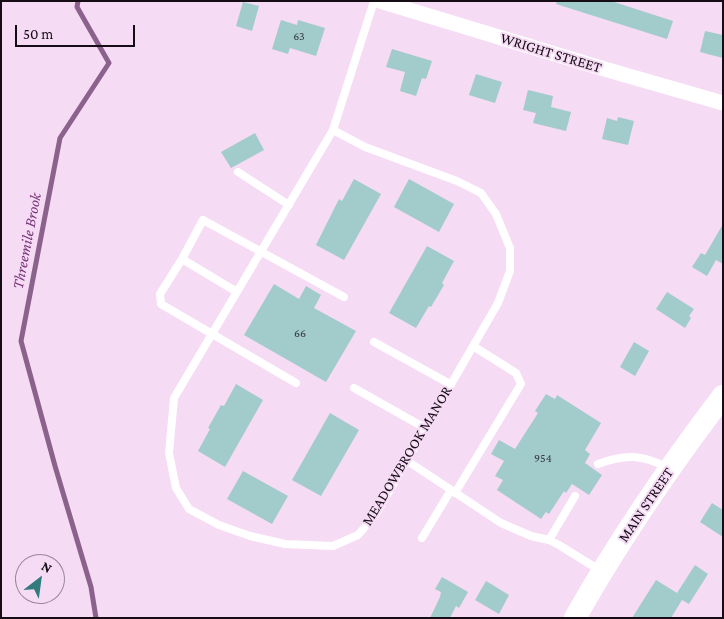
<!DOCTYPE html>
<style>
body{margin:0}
#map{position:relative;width:724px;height:619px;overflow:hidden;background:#f5dbf4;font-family:"Crimson Pro",serif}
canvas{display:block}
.frame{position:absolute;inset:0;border:2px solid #150c15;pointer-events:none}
.north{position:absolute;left:15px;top:554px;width:50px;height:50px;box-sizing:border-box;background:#f5dbf4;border:1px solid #9b889b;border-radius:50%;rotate:30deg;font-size:14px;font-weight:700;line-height:20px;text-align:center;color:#150c15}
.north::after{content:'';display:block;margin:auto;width:18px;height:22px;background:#317a7d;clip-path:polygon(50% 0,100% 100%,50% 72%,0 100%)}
.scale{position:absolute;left:15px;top:25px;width:120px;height:22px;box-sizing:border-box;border:2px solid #150c15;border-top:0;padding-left:6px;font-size:15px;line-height:18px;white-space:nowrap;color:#150c15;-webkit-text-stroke:4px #f5dbf4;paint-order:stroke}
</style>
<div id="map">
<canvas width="724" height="619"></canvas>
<div class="frame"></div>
<div class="north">N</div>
<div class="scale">50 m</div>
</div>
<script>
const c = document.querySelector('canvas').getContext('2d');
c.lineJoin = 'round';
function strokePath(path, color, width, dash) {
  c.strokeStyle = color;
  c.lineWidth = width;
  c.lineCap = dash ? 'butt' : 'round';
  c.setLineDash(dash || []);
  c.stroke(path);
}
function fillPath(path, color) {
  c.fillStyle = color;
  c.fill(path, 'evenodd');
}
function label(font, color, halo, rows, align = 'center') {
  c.font = font + ' "Crimson Pro",serif';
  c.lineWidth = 4;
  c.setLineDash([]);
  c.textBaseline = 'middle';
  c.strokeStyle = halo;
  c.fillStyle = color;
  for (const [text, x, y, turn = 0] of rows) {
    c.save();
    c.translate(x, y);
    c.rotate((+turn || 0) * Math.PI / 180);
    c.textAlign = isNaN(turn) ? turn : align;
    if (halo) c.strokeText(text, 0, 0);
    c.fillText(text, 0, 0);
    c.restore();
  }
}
strokePath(new Path2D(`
 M78 1 77 7 109 63 60 138 21 341 55 466 91 587 96 618`), '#8b628b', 5);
fillPath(new Path2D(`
 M557 1H611L673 21 667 39 556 4Z
 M243 2 259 6 252 31 236 26Z
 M281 20 297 25 298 20 325 28 316 56 290 48 288 54 272 49Z
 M705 31 723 35V58L700 52Z
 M392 49 432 61 426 79 422 78 416 96 400 91 405 72 386 67Z
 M476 74 502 82 495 103 469 95Z
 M528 90 553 96 551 107 571 112 566 131 533 123 536 113 523 110Z
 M618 117 634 121 628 145 602 139 607 118 617 121Z
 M255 133 264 150 231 168 221 152Z
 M354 179 381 194 344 260 316 245 339 199 342 201Z
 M409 179 454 204 439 232 394 207Z
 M723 224V264L716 260 707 276 692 267 701 253 705 255Z
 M427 246 454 261 442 283 444 285 431 307 429 306 416 328 389 313Z
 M274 284 299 299 306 286 321 295 314 308 356 331 326 382 244 335Z
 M667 292 694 309 689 316 691 318 685 328 656 309Z
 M634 342 649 351 635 376 620 367Z
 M236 384 263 400 225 467 198 451 210 429 208 428 221 405 224 406Z
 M546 394 555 399 557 395 601 423 585 450 590 454 585 463 602 475 589 495 572 484 566 493 564 491 549 514 546 512 541 519 497 490 503 480 495 476 504 461 491 454 499 440 515 449 538 413 535 411Z
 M330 413 359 430 321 496 292 480Z
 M243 471 288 496 272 524 227 499Z
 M712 503 723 510V537L700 522Z
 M695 565 708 574 689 604 682 600 671 618H632L656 580 677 593Z
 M442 577 468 592 459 608 456 606 450 618H430L440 597 441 592 435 589Z
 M486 581 509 595 499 614 475 600Z`), '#a2cbcc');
strokePath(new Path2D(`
 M333 130 365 147 457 181 481 193 496 214 510 248V271L498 303 376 514 358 535 333 546 285 544 250 536 219 525 189 509 176 488 169 453 174 398 333 130 374 1
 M238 172 289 205
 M182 259 160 294 161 304 296 383
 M237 292 182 259 203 220 344 297
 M374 342 450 384
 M354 388 425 428
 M406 460 501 523 531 536 549 540 559 545 601 571
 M598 464C625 454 642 454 668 468
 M455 493 521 384 516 373 473 346
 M422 538 451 490
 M549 540 575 496`), '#fff', 8);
strokePath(new Path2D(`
 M380 1 601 68 723 103`), '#fff', 15);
strokePath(new Path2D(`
 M575 618C619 540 669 467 723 396`), '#fff', 22);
label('12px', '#383c43', null, [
 ["63",299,36],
 ["66",300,333],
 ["954",543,458]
]);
label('15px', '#150c15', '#f5dbf4', [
 ["WRIGHT STREET",551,53,17],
 ["MEADOWBROOK MANOR",407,456,-59],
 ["MAIN STREET",646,505,-56]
]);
label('italic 16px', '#773578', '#f5dbf4', [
 ["Threemile Brook",27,241,-79]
]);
</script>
